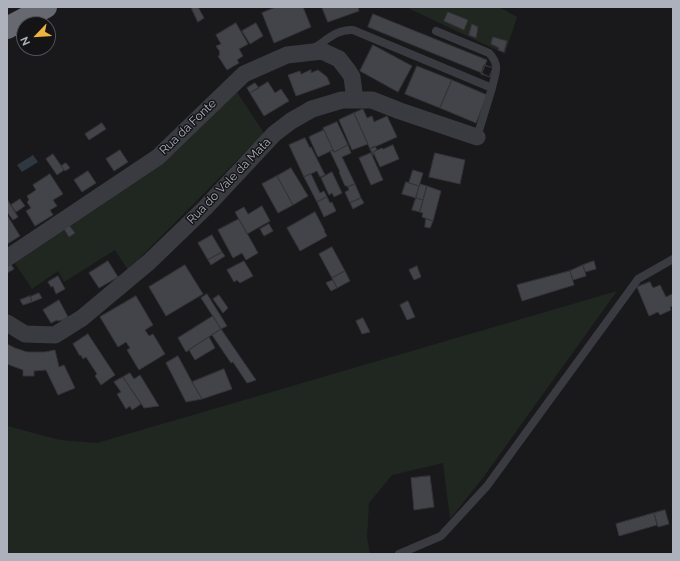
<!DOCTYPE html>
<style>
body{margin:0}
#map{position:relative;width:680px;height:561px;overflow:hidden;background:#19191c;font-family:Raleway,sans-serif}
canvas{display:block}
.frame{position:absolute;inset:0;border:8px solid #acb1bb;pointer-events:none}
.north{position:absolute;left:16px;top:16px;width:40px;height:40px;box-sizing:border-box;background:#141417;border:1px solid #515359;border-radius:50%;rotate:245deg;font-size:11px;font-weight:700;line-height:16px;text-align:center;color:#acb1bb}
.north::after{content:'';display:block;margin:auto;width:14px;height:18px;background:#edb440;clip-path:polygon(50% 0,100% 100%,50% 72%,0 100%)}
</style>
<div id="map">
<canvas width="680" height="561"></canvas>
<div class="frame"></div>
<div class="north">N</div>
</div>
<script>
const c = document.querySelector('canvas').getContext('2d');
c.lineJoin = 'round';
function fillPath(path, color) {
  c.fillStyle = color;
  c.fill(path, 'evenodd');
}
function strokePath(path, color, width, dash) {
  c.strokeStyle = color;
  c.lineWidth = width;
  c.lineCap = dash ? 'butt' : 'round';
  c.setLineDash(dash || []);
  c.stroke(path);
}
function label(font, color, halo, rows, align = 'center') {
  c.font = font + ' Raleway,sans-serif';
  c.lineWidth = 3;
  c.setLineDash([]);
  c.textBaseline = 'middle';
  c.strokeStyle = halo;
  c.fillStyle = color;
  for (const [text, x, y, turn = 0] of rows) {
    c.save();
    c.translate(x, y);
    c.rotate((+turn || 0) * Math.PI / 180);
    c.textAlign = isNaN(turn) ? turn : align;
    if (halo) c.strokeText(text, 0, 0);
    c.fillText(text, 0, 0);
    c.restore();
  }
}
fillPath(new Path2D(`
 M410 7H499L517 17 505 54 410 9Z
 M237 92 264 133 128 270 115 250 64 282 58 271 32 289 14 262 92 209 172 155Z
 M617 291 482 479 450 519 443 463 392 475 369 503 367 537 370 554H7V426L60 440 97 443Z`), '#1f2720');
fillPath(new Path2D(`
 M33 155 38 162 22 172 17 165Z`), '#2f3840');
const building = new Path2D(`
 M191 7H198L204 18 198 22Z
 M276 7H303L311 27 274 43 262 13Z
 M322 7H358L359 11 328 22Z
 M448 12 468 20 464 30 444 21Z
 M373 14 487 60 482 73 368 27Z
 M236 23 248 44 239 49 243 56 237 60 239 63 227 70 218 56 220 55 219 53 220 52 216 46 221 44 216 35Z
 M256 23 263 36 250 44 242 31Z
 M472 24 478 27 476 38 469 35Z
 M493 37 507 41 504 52 498 50 499 48 491 44Z
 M373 45 412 66 398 92 360 71Z
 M484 65 493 68 490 77 481 74Z
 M485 65 493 68 489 77 482 73Z
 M417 66 452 80 440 108 405 94Z
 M311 70V73L318 70 327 77 330 84 296 96 288 75 300 71 301 74Z
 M452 80 487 95 476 123 440 108Z
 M268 82 275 93 281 89 289 101 264 116 250 93Z
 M255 83 259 88 250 93 247 88Z
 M363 109 367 118 372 116 374 122 387 116 397 137 370 149 354 113Z
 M354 113 368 144 352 150 339 120Z
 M337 122 348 145 334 152 323 128Z
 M102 123 106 129 89 140 85 134Z
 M324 130 333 150 318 157 309 137Z
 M305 138 310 148 311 147 325 175 320 177 317 171 304 177 289 145Z
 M348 145 351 153 342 157 355 184 347 187 346 185 345 186 339 172H340L330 151 333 150 334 152Z
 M393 145 399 159 380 167 373 152 382 148 383 149Z
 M375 146 377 150 373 152 375 155H373L370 149Z
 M120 150 128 162 114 171 106 159Z
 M371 153 383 180 371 185 359 158Z
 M435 153 465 160 460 184 429 177Z
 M53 154 64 170 57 175 46 159Z
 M66 163 70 168 65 171 61 166Z
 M291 168 308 196 293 205 277 176Z
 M413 170 423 173 419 186 409 183Z
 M88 171 96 183 82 192 74 180Z
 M332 172 342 193 334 197 332 193 329 195 321 178Z
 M50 174 63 194 53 200 57 206 50 210 53 215 35 226 26 211 31 208 27 202 29 200 27 196 36 190 33 185Z
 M311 174 320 193 324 191 327 197 317 202 304 177Z
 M277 176 293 205 278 213 262 184Z
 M406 182 419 186 416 198 402 194Z
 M355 184 361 198 350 203 345 192 349 190 348 187Z
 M420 184 427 186 423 200 416 198Z
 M427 186 441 191 433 221 422 217 423 213 420 212Z
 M327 197 330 203 332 202 336 211 324 217 317 202Z
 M361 198 364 203 353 209 350 203Z
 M416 198 423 200 420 212 412 210Z
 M7 199 18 217 13 220 7 212Z
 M20 199 25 206 16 212 11 205Z
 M262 206 270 221 247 234 235 212 244 207 248 214Z
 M315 212 325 231H324L327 236 300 251 287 228Z
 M7 215 20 236 7 244Z
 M239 219 258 253 246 260 242 253 233 258 218 230Z
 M426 219 433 221 430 228 425 227Z
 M68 224 75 233 69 237 63 227Z
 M269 224 273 231 264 236 260 229Z
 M212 235 222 252 208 260 198 243Z
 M332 247 345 271 332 278 319 254Z
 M222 252 225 256 211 265 208 260Z
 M108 261 118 277 99 288 89 273Z
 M244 261 253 276 240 283 237 280 234 282 227 270Z
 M594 261 596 269 585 272 583 265Z
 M10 263 14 269 7 273V265Z
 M185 265 203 294 166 316 149 287Z
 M583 265 586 276 573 280 570 271Z
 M417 266 421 277 414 280 409 270Z
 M345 271 350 281 337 288 332 278Z
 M570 271 574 285 522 301 517 285Z
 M58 276 65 289 56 294 53 286 51 287 48 282Z
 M333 280 337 288 331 291 326 283Z
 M650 282 653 288 660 285 666 297 672 294 673 296V306L670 307 671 310 660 315 658 312 649 316 637 287Z
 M39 293 42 298 32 302 30 297Z
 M207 294 227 326 221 329 201 298Z
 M219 295 228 308 223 313 213 299Z
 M30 296 32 302 23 305 20 300Z
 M136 296 153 325 145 330 149 336 153 334 165 354 139 370 127 350 130 348 126 342 118 347 100 317Z
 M59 300 68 317 61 321V320L58 321 57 320 51 323 43 310Z
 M408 301 415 317 407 320 400 305Z
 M213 316 221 329 186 352 178 338Z
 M363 318 370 332 362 334 356 321Z
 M221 329 256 380 247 383 233 362 231 363 212 335Z
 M88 334 115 375 101 385 95 376 97 374 86 357 83 359 81 355 80 356 73 344Z
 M209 337 215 348 195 360 189 350Z
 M7 344 15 348 27 352H45L55 350 59 367 64 365 75 388 58 395 46 370 34 371V376H23V370L7 364Z
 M178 356 192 382 202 399 186 402 166 363Z
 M224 369 232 389 202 399 192 382Z
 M130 373 134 379 140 375 159 406 144 408 123 377Z
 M123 377 141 404 132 410 130 406 126 409 117 394 121 392 114 382Z
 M430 476 434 507 414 510 411 478Z
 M665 510 669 524 658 527 654 513Z
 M654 513 657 525 619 536 616 524Z`);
fillPath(building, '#434449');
strokePath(building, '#343338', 1);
strokePath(new Path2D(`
 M436 31 489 53C501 66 495 73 492 88
 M314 48C327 40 337 29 353 30L492 88 477 137
 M399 554 441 536 487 486 638 279 673 259`), '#3a3b41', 8);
strokePath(new Path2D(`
 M7 258 158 157 244 74 287 55 322 51 339 59 349 72 352 77 355 100
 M7 323 25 334 55 335 82 318 149 262 205 208 274 134 291 121 312 109 342 100H372L400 111 477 137`), '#3a3b41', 17);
strokePath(new Path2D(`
 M7 28 46 7`), '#676971', 22);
label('12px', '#acb1bb', '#141417', [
 ["Rua da Fonte",188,127,-44],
 ["Rua do Vale da Mata",229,181,-46]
]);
</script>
